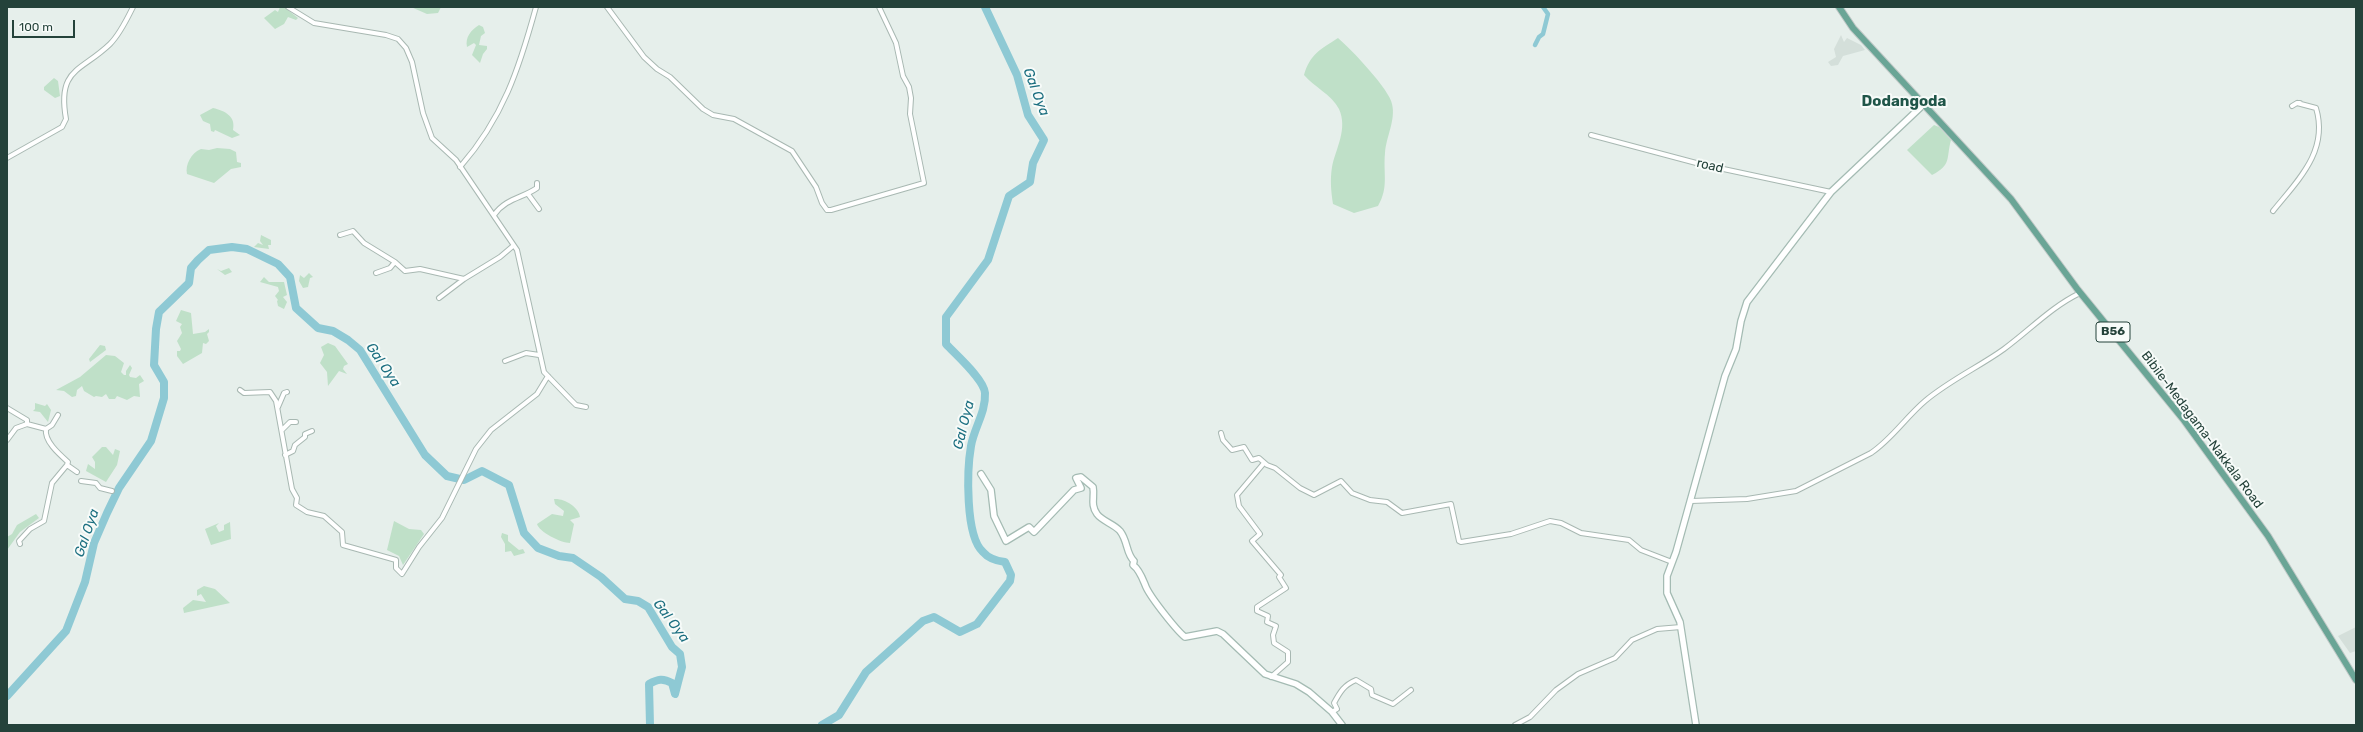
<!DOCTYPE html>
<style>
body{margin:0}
#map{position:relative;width:2363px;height:732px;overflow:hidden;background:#e6efeb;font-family:Rubik,sans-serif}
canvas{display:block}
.frame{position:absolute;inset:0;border:8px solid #24423a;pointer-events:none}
.scale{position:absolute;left:12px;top:20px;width:63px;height:18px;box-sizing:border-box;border:2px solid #24423a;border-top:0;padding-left:5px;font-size:12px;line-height:14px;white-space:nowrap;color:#24423a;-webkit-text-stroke:3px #f7fbf9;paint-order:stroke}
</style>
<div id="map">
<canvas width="2363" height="732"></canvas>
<div class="frame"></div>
<div class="scale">100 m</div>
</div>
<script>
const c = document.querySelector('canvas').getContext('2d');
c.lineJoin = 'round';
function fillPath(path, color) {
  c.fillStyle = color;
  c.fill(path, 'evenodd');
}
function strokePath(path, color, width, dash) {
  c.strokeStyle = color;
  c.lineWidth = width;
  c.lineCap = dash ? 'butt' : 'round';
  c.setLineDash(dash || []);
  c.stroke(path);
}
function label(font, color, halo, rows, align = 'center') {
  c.font = font + ' Rubik,sans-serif';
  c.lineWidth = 4;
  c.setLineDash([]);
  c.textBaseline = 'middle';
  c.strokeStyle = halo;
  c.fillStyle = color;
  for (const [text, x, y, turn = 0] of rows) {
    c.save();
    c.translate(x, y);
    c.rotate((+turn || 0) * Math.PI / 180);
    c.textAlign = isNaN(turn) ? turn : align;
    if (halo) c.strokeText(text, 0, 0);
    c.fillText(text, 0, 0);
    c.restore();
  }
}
fillPath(new Path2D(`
 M1841 35 1844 42 1847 38 1861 45 1865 50 1843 56 1838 65 1831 66 1828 62 1836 57 1834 49Z
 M2356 627V651L2350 653 2338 636Z`), '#d4dfda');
fillPath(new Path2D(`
 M280 7H284L298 18 296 20 288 17 284 24 275 29 264 18 275 10 278 12Z
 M411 7H441L438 13 427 14Z
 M479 25 483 27 485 33 481 36 479 45 487 46V49L483 54 480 63 472 55 476 45 474 43 467 47C465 37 471 30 479 25Z
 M1338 38C1351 49 1390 90 1392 104 1396 120 1386 137 1385 153 1383 174 1389 187 1378 206L1354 213 1333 204C1331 191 1330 180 1332 167 1336 148 1348 129 1339 109 1331 94 1314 87 1304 75 1310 54 1321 49 1338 38Z
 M54 78 58 81 60 96 55 98 44 90V87Z
 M213 108C225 111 236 116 233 130L240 135 232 138 215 130 214 132 211 131 210 124 203 121 200 115Z
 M1934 125 1939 127 1951 140C1946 158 1952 165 1932 175L1907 150Z
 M217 148 230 149 236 152 237 162 241 163V167L231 169 214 183 187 174C185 165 191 153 201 149L209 150Z
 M261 235 271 240V245H268L269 249 254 247 258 243 263 245 260 241Z
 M229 268 232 272 225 275 217 269 221 271Z
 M309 273 313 277 310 278 308 287 303 288 299 281 300 275 304 278Z
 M264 277 269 282H284L287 295 283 297 287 302 284 309 278 306 277 301 278 300 275 296 279 291 278 287 260 282Z
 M181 310 191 313 193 334 205 332 209 329V332L207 334 209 341 206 344 203 343 202 353 183 364 177 356V351H180L181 349 177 341 182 333 180 327 182 324 176 321Z
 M328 343 335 346 348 364 344 366 343 369 347 374 339 371 328 386 327 372 320 363 324 355 321 347Z
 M100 345 105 346 106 350 90 362 89 359Z
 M106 355 115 356 124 363 121 372 124 375H126V371L130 365 132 368 129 375 130 377 136 378 140 375 144 381 139 384 140 397 134 396 127 400 117 396 115 399H109L106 394 102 397 96 396 94 397 84 391 82 386 77 390 76 396 72 397 64 391 56 390 80 377Z
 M35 403 45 406 47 404 51 410 48 422 40 412 33 411 35 409Z
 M102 447H106L113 455 115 449 120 451 117 465 106 482 86 471 88 464 95 469V462L92 457Z
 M554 499C564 498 579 507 580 517L570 520 574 524 570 543C561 543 539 532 537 524L552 514 563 516 564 511 555 504Z
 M36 514 39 518 20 532 7 550V537L12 534 17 525Z
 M394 521 409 529 421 530 424 534 403 565 399 556 387 550Z
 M230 522 231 539 211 545 205 529 219 523 216 526 219 532 224 530V525Z
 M502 533 508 535V541L519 550 523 549 525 553 514 556 511 551 505 552V544L501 537Z
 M204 586 215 589 230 603 184 613 183 608 193 600 206 602 201 594 197 596V590Z`), '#bfe0c8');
strokePath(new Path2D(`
 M1535 45 1539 37 1543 34 1548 14 1543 7`), '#8ec9d4', 4.5);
strokePath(new Path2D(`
 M7 696 66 631 85 582 94 543 107 513 119 488 151 441 164 398V382L154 365 156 329 159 312 189 283 191 268 198 260 209 250 232 247 247 249 278 264 290 277 296 308 318 328 333 331 348 340 360 350 425 455 447 476 464 480 482 471 509 485 524 533 538 548 559 556 573 558 601 577 625 599 638 601 648 607 672 647 680 654 682 667 675 694 672 683C663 678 658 679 649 684L650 725
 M822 725 839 715 866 672 923 621 934 617 960 632 977 624 1010 581 1011 575 1005 562C997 561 988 558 983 552 965 536 967 469 971 446 974 428 986 412 985 393 984 379 955 354 946 344V317L988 260 1009 196 1030 182 1033 163 1044 140 1028 115 1017 75 985 7`), '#8ec9d4', 8);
const street = new Path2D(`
 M288 7 314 23 386 35 398 39 406 48 412 62 423 113 432 138 456 160 517 250 544 372 571 400 576 405 586 407
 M607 7 644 57 657 69 670 77 703 109 713 115 734 119 792 151 816 187 822 203 827 210H831L924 183 910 114 911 98 909 87 903 76 896 43 879 7
 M2292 106 2297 103
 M1591 135 1700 164 1831 192
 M7 158 62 127 66 119C57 68 81 72 110 44 120 34 127 19 133 7
 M460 167C503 118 519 69 536 7
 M528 194 539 209
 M2273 211C2298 180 2329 151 2316 108L2297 103H2300
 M494 215C506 198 523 198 537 188V183
 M340 235 353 231 364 243 395 262
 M376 273 390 268 395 262 405 271 420 269 464 279
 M439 298 464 279 500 257 513 246
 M505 361 526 353 539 355
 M240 390 244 393 270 392 276 401 292 489 297 498 296 505 307 512 324 516 342 532 343 545 396 560V568L402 574 419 547 442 518 476 449 491 430 537 394 548 376
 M278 407 284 393 287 392
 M7 408 27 420V424
 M58 415 52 425 46 429C44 441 59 454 68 462L67 465
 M282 430 290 422H296
 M1221 433 1223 440 1232 450 1244 447 1252 460 1259 458 1267 465 1275 468 1300 488 1314 495 1341 481 1352 493 1370 500 1387 502 1402 513 1451 504 1459 541 1461 542 1511 534 1550 521 1561 523 1581 533 1629 540 1641 550 1672 562
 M7 440 16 428 27 424 46 429
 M285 455 293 451 295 445 305 437V434L312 431
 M1264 463 1237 495 1239 506 1260 534 1252 541 1281 575 1279 577 1286 588 1257 607V611L1268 616 1267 622 1276 626 1273 635 1274 643 1288 652V662L1271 677
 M81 481 96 483 100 488 112 491
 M1691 501 1747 499 1796 491 1871 453C1892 439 1906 417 1925 401 1950 380 1979 367 2004 349 2030 330 2051 307 2080 293
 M20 544 19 541 30 529 44 521 52 483 67 465 77 472
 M1332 712 1337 709 1334 703C1340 692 1344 685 1356 680L1371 689 1372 695 1393 704 1411 690
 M1515 725 1530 717 1556 690 1578 674 1615 658 1632 640 1657 629 1681 627`);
const secondary = new Path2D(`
 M981 474 991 490 994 516 1006 541 1029 527 1034 532 1074 490 1081 488 1076 478 1081 477 1093 487C1095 497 1090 504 1097 514 1102 521 1114 524 1120 531 1128 541 1126 554 1134 561L1133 565C1140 570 1143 580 1146 587 1151 598 1177 631 1185 637L1217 631 1223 634 1265 674 1296 684 1309 692 1332 712 1342 725
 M1696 725 1680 622 1667 593V576L1676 552 1725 376 1736 349 1741 321 1747 302 1831 192 1924 104`);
const primary = new Path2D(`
 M1839 7 1853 28 2011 199 2078 290 2183 419 2268 536 2356 680`);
strokePath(street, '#a8b8b2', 6);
strokePath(secondary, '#a4bbb3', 8);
strokePath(primary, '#c2cac8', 8);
strokePath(street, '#fff', 4);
strokePath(secondary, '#fff', 5.5);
strokePath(primary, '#6aa596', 6);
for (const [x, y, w] of [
 [2113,332,34]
]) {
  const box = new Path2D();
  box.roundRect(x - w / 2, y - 10, w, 20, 3);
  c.fillStyle = '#f7fbf9';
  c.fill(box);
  strokePath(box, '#24423a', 1);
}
label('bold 12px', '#24423a', null, [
 ["B56",2113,332]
]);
label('13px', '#24423a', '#f7fbf9', [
 ["road",1710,166,13],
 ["Bibile-Medagama-Nakkala Road",2202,430,53]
]);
label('italic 14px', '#1c6f80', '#f7fbf9', [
 ["Gal Oya",1036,92,69],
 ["Gal Oya",383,365,56],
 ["Gal Oya",964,425,-76],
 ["Gal Oya",87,533,-71],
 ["Gal Oya",671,621,53]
]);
label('bold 15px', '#1f5548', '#f7fbf9', [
 ["Dodangoda",1904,102]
]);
</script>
